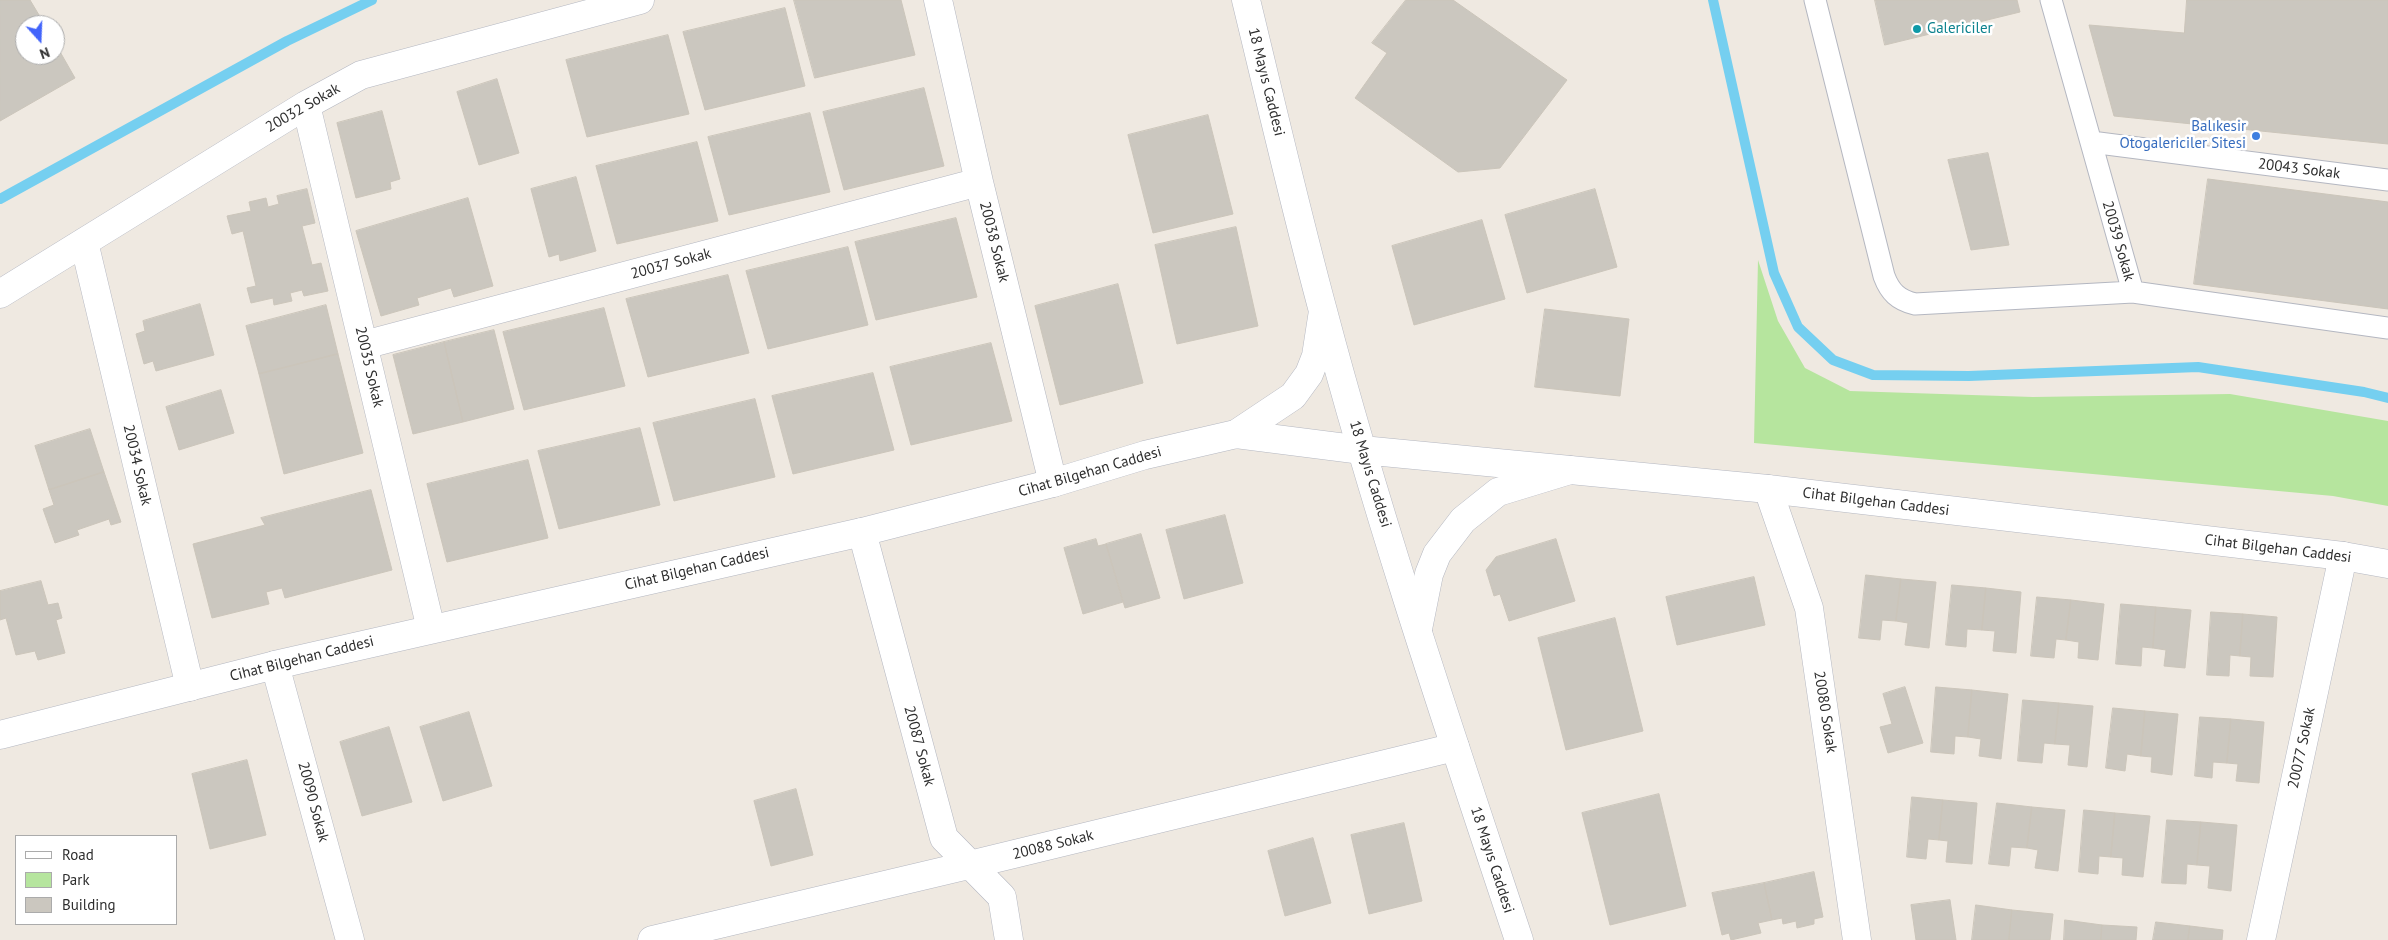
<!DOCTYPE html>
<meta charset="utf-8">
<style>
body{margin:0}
#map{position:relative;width:2388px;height:940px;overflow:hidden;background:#efe9e1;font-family:"PT Sans",sans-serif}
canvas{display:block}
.legend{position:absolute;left:15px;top:835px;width:162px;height:90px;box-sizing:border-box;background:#fff;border:1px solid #ababab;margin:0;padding:6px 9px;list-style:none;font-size:15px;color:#2e2e2e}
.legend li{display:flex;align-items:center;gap:10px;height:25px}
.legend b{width:25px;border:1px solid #ababab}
.north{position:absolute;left:15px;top:15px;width:50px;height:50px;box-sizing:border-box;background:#fff;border:1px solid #ababab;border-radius:50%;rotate:160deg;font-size:14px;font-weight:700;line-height:20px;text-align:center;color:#2e2e2e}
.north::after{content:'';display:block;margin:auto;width:18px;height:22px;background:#4264fb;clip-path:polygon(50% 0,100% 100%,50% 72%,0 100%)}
</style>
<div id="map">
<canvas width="2388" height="940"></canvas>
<ul class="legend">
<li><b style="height:6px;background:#fff"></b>Road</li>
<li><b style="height:14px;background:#b6e59e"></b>Park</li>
<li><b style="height:14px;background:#cbc7bf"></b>Building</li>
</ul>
<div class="north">N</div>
</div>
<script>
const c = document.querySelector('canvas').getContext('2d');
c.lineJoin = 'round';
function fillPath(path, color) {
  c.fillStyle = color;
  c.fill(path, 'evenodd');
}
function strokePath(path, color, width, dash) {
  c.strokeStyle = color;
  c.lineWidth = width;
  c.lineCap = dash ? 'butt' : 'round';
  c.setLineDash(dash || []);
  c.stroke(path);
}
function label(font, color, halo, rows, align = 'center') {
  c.font = font + ' "PT Sans",sans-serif';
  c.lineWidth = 5;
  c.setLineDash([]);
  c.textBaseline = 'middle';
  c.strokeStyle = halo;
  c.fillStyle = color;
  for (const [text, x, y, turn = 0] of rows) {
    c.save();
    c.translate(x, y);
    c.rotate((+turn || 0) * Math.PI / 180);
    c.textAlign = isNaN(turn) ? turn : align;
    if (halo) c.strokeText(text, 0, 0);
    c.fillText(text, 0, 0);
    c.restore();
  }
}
fillPath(new Path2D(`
 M1758 260 1778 321 1805 368 1850 391 2033 397 2230 394 2388 421V506L2333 496 1754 443Z`), '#b6e59e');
strokePath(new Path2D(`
 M1713 0 1774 273 1798 327 1833 360 1873 375 1969 376 2198 367 2364 392 2388 398
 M0 199 287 41 372 0`), '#75cff0', 10);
const building = new Path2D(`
 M0 0H30L45 25H25V55H55V43L75 78 0 121Z
 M794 0H901L915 55 815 78Z
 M1406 0H1453L1567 80 1500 168 1458 172 1355 98 1387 53 1372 43Z
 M1875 0H2017L2020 12 1885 45Z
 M2187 0H2388V144L2114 116 2089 25 2184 33Z
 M785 8 805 86 705 110 683 32Z
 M668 35 689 114 587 137 566 60Z
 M497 79 519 153 479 165 457 92Z
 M924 88 944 166 844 190 823 112Z
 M382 111 400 179 390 182 391 189 356 198 337 123Z
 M810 113 830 192 729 215 708 137Z
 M1208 115 1233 214 1153 233 1128 135Z
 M697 142 718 221 617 244 596 166Z
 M1988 153 2009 245 1971 250 1948 160Z
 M576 177 596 251 560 261 559 254 549 257 531 189Z
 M2208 179 2388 202V309L2194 284Z
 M307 189 315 223 302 226 312 265 321 263 328 291 304 296 302 290 290 293 292 301 274 305 273 298 251 303 247 288 256 286 243 231 232 234 227 216 251 211 249 202 266 198 268 207 279 204 277 196Z
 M1595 189 1617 267 1527 293 1505 215Z
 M468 198 493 286 454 297 451 288 417 298 419 305 381 316 356 231Z
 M956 218 977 297 876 320 855 242Z
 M1482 220 1505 299 1414 325 1392 246Z
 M1236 227 1258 326 1177 344 1155 245Z
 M848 247 868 325 768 349 746 271Z
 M728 275 749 353 648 377 626 299Z
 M1118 284 1143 383 1060 405 1035 306Z
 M200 304 214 355 156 371 153 361 144 364 136 334 145 331 143 321Z
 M326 305 338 354 259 374 246 326Z
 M604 308 625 386 524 410 503 332Z
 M1545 309 1629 319 1620 396 1535 387Z
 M494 330 514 409 463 422 444 342Z
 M444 342 463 422 413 434 393 355Z
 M991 343 1012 421 911 445 890 367Z
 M338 354 363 453 284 474 259 374Z
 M873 373 894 450 793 474 772 396Z
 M221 390 234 433 179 450 166 407Z
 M755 399 775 477 674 501 653 423Z
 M640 428 660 505 559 529 538 451Z
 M90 429 104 472 49 490 35 446Z
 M528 460 548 538 447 562 427 484Z
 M104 472 121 522 111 525 109 519 77 530 79 535 55 543 43 509 54 505 49 490Z
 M371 490 392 570 285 598 282 588 266 592 269 604 212 618 193 544 265 525 261 518Z
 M1225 515 1243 583 1184 599 1166 530Z
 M1141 534 1160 598 1125 608 1106 544Z
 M1096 539 1098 546 1106 544 1123 602 1083 614 1064 548Z
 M1556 539 1575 601 1509 621 1500 594 1494 596 1486 570 1496 557Z
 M1866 575 1901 579 1896 621 1882 620 1880 640 1859 638Z
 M1754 577 1765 625 1677 645 1666 597Z
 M1901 579 1936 582 1929 648 1905 645 1908 623 1896 621Z
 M41 581 48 605 58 603 62 618 56 620 65 653 38 660 35 651 16 655 6 618 0 620V591Z
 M1952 585 1986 588 1982 630 1967 629 1966 647 1946 645Z
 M1986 588 2021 592 2016 653 1993 651 1995 631 1982 630Z
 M2037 597 2071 600 2066 640 2056 639 2054 658 2031 656Z
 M2071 600 2104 604 2098 660 2078 658 2079 642 2066 640Z
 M2121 604 2156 607 2153 648 2142 647 2141 666 2116 664Z
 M2156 607 2191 610 2185 668 2164 666 2166 650 2153 648Z
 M2211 612 2243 614 2240 656 2230 655 2229 676 2207 675Z
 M2243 614 2277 617 2273 677 2250 676 2251 657 2240 656Z
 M1615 618 1643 731 1566 750 1538 638Z
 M1905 687 1923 743 1888 753 1880 727 1892 724 1883 694Z
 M1936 687 1972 690 1968 737 1955 736 1954 754 1931 752Z
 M1972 690 2008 694 2001 759 1979 756 1981 739 1968 737Z
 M2023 700 2059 703 2055 744 2044 743 2042 763 2018 761Z
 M2059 703 2093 706 2087 767 2068 765 2070 745 2055 744Z
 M2113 708 2145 711 2141 756 2127 754 2125 771 2106 768Z
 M2145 711 2178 714 2172 775 2151 772 2152 757 2141 756Z
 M469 712 492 786 443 801 420 727Z
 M2200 717 2231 719 2227 763 2213 762 2212 778 2195 776Z
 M2231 719 2264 722 2259 783 2236 781 2238 764 2227 763Z
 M389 727 412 802 362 816 340 742Z
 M247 760 266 835 210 849 192 774Z
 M796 789 813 855 771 866 754 801Z
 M1659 794 1686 906 1610 925 1582 813Z
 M1912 797 1943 800 1939 840 1928 839 1926 859 1907 857Z
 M1943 800 1977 803 1972 864 1946 862 1948 841 1939 840Z
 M1997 803 2032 807 2027 848 2011 847 2009 866 1989 864Z
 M2032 807 2065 810 2058 871 2035 868 2038 850 2027 848Z
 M2084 810 2115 813 2111 857 2099 856 2098 874 2079 872Z
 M2115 813 2150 816 2143 877 2122 875 2123 858 2111 857Z
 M2167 820 2201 822 2197 865 2187 864 2186 884 2162 883Z
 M2201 822 2237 825 2231 891 2208 888 2210 866 2197 865Z
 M1404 823 1422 901 1369 914 1351 835Z
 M1313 838 1331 903 1285 916 1268 851Z
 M1814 872 1823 917 1814 919V924L1797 928 1796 921 1783 924 1782 918 1772 920 1764 883Z
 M1764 883 1772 920 1758 923 1761 933 1731 940 1729 933 1722 935 1712 893Z
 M1950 900 1956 940H1916L1911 905Z
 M1976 905 2012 910 2009 940H1972Z
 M2012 910 2053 914 2050 940H2009Z
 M2065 920 2102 925 2101 940H2064Z
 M2156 922 2190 926 2188 940H2153Z
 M2102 925 2137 927 2136 940H2101Z
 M2190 926 2223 930 2222 940H2188Z`);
fillPath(building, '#cbc7bf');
strokePath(building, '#cbc5ba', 1);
const lane = new Path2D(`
 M1815 0 1884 276C1890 292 1898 300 1915 304L2133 292
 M2051 0 2133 292 2388 328
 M2091 142 2388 180`);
const street = new Path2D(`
 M938 0 979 182 1053 483
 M306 105 431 629
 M84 242 190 687
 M0 294 306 105 361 75 640 0
 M364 345 979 182
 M1236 434 1362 450
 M1768 489 1809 608 1857 940
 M862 532 944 838 1002 897 1009 940
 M1418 629 1429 574 1437 554 1463 520 1498 492 1570 470
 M275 665 350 940
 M652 940 969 865 1455 747
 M2261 940 2343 556`);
const secondary = new Path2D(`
 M1246 0C1271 103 1295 207 1323 311 1379 523 1450 732 1519 940
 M1362 450 1768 489 2343 556 2388 564
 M0 735 275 665 862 532 1053 483 1145 455 1236 434 1293 396 1309 374 1316 356 1323 311`);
strokePath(lane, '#b4b7c1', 23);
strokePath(street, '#b4b7c1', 29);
strokePath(secondary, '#b4b7c1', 29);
strokePath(lane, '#fff', 21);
strokePath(street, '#fff', 28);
strokePath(secondary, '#fff', 28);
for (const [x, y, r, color] of [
 [1917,29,5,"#0f9aa8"],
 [2256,136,5,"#3f7fe0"]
]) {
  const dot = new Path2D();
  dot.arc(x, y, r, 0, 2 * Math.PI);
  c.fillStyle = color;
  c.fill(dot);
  strokePath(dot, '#fff', 2);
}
label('15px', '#0d838f', '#fff', [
 ["Galericiler",1927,29]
], 'left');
label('15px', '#2e2e2e', '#fff', [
 ["18 Mayıs Caddesi",1266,82,76],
 ["20032 Sokak",303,108,-30],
 ["20043 Sokak",2299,169,7],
 ["20039 Sokak",2118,241,74],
 ["20038 Sokak",994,242,76],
 ["20037 Sokak",671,264,-15],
 ["20035 Sokak",369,367,77],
 ["20034 Sokak",137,465,77],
 ["Cihat Bilgehan Caddesi",1090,472,-16],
 ["18 Mayıs Caddesi",1370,474,73],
 ["Cihat Bilgehan Caddesi",1876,502,7],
 ["Cihat Bilgehan Caddesi",2278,549,7],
 ["Cihat Bilgehan Caddesi",697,569,-13],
 ["Cihat Bilgehan Caddesi",302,659,-14],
 ["20080 Sokak",1825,712,81],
 ["20087 Sokak",919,746,75],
 ["20077 Sokak",2302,748,-78],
 ["20090 Sokak",313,802,75],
 ["20088 Sokak",1053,845,-14],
 ["18 Mayıs Caddesi",1492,860,72]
]);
label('15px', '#366cbe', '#fff', [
 ["Balıkesir",2246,127],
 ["Otogalericiler Sitesi",2246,144]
], 'right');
</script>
